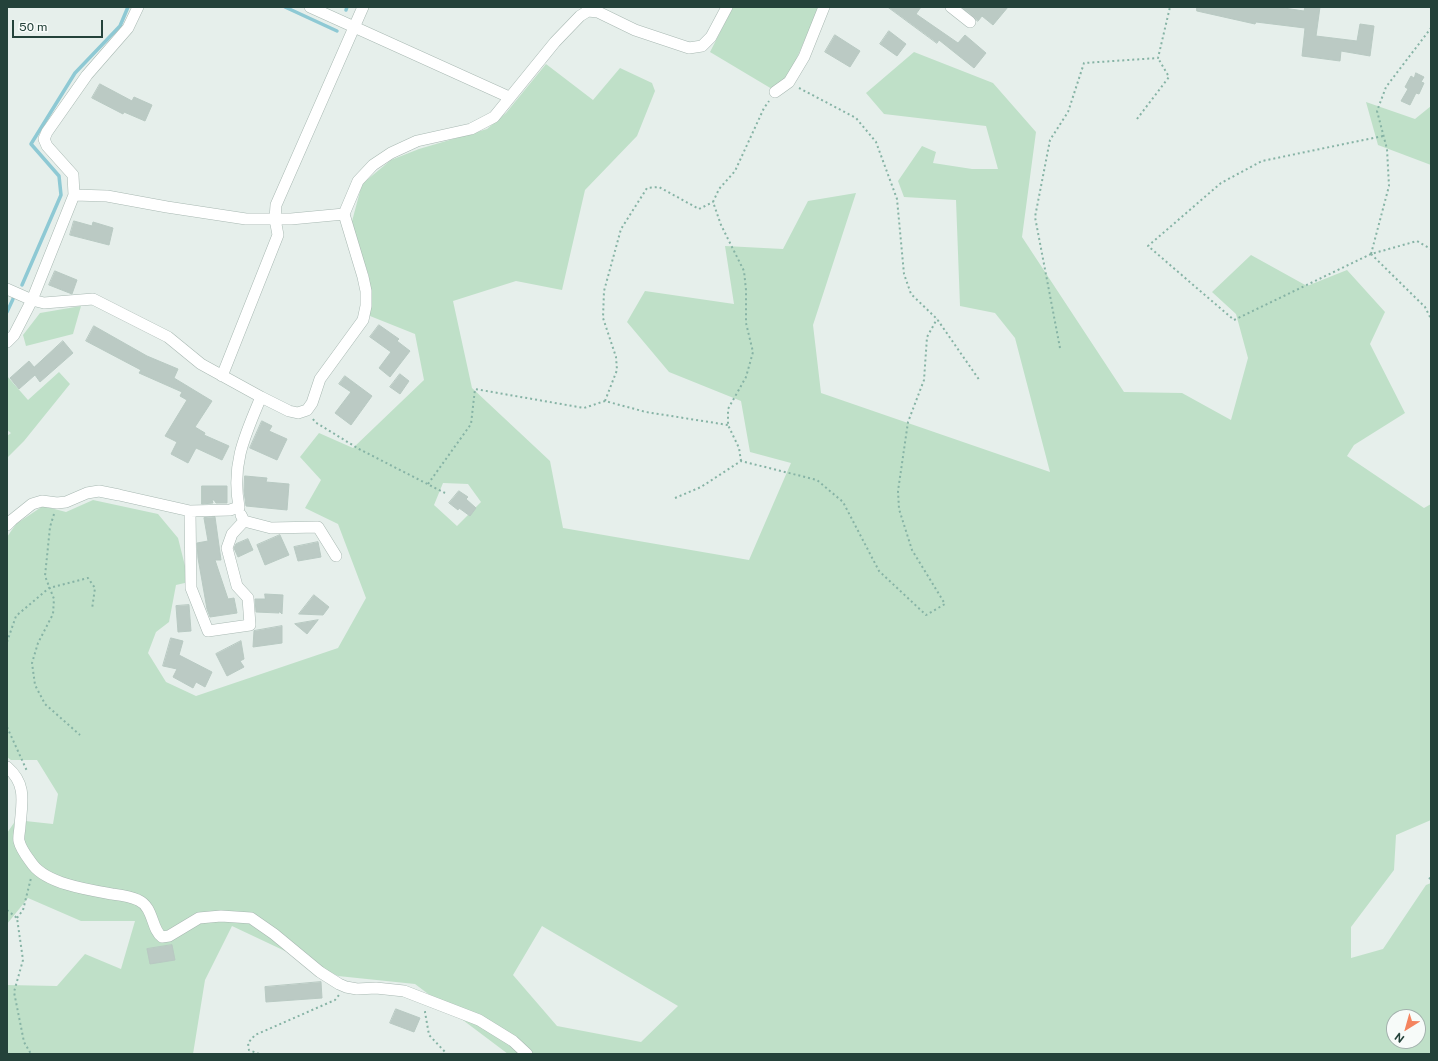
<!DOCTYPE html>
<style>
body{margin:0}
#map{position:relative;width:1438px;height:1061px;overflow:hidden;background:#e6efeb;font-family:"Public Sans",sans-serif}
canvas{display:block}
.frame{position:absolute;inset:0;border:8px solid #24423a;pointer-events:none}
.north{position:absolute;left:1386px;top:1009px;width:40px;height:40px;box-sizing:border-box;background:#f7fbf9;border:1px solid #a3b1ad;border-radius:50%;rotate:217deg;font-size:11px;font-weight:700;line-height:16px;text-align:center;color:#24423a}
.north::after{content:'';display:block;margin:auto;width:14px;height:18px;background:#f4845f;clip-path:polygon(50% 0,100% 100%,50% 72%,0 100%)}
.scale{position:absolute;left:12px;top:20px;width:91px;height:18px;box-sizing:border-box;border:2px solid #24423a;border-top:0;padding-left:5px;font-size:12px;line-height:14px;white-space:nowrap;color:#24423a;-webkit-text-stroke:3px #f7fbf9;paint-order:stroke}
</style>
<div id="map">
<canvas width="1438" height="1061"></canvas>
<div class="frame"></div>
<div class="north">N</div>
<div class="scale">50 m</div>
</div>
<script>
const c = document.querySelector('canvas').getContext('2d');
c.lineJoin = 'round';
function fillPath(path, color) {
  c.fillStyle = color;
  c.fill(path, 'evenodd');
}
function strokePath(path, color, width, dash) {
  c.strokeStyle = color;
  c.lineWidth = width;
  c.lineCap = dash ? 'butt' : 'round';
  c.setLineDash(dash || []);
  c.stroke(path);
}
fillPath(new Path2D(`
 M733 7H819L789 76 772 89 710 52Z
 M914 52 993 83 1036 132 1022 237 1124 392 1182 393 1231 420 1248 358 1236 314 1212 292 1251 255 1307 286 1347 270 1385 312 1370 344 1405 413 1354 445 1347 456 1424 508 1431 504V820L1396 835 1394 870 1351 927V958L1383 949 1426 885 1431 883V1054H508L415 984 338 976 232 926 205 980 193 1054H7V985L57 986 85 954 121 969 135 921H81L28 898 7 924V833L16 820 53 824 58 794 37 760H11L7 757V537L16 524 43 506 66 512 93 500 158 514 178 538 189 582 176 585 169 622 156 632 148 653 166 682 196 696 338 648 366 598 338 524 305 508 321 480 300 457 319 433 353 448 424 380 415 334 370 316 369 276 351 225 362 184 391 160 419 149 487 129 506 113 546 64 593 100 620 68 652 83 655 91 637 136 585 190 562 290 516 281 453 301 472 388 550 461 563 528 749 560 791 463 750 452 741 401 669 372 627 322 645 291 734 304 725 246 783 249 808 201 856 193 813 325 821 393 1050 472 1015 338 995 313 960 306 956 200 904 197 898 181 922 146 936 152 933 163 972 169H998L986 126 884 114 866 93ZM443 483 468 484 481 502 457 526 434 505ZM542 926 678 1006 641 1042 557 1026 513 975ZM1394 1017H1418V1041H1394Z
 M1366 102 1415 119 1431 106V165L1378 145Z
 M81 306 73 334 26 346 23 335 40 313Z
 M59 372 70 384 24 441 7 458V436L11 433 7 430V376L28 400Z`), '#bfe0c8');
strokePath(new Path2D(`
 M285 7 337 31
 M346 10 347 7
 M22 285 61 195 59 176 31 144 75 73 120 26 128 7
 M7 312 13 299`), '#8ec9d4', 3.5);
const building = new Path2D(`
 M888 7H921L916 14 958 43 965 35 986 53 974 68 939 40 937 43Z
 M962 7H1008L993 25 982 16 978 21Z
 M1197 7H1277L1304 11 1305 7H1320L1316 36 1357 41 1360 24 1374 26 1370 56 1341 51 1340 61 1302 56 1305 28 1256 22 1255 24 1197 11Z
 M889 31 906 44 897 56 880 44Z
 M835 35 860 51 850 67 825 52Z
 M1416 73 1424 77 1421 82 1424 83 1419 94 1416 93 1410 105 1401 101 1408 89 1405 87 1411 76 1414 78Z
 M100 84 132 101 134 97 152 105 145 121 124 112 123 114 92 98Z
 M74 221 92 226 93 222 113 228 109 245 70 235Z
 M55 271 77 280 72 294 49 285Z
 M379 325 399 339 397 341 410 351 390 377 379 368 391 352 370 337Z
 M94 326 147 356 178 369 174 378 212 401 195 427 205 433 204 435 229 446 222 460 196 448 188 463 171 454 177 442 165 436 187 400 180 396 182 392 139 373 141 370 86 341Z
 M63 341 73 353 40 382 35 375 19 389 10 378 29 361 34 367Z
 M400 374 409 381 400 394 390 387Z
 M345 376 372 396 351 425 335 413 351 392 339 384Z
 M262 421 272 426 269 431 287 439 277 460 250 448Z
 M245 476 267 478 266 482 289 484 287 510 246 506 244 491Z
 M202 486H227V503H216L214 500H212L213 503 202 504Z
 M459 491 468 497 466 499 476 508 470 516 459 508 458 510 449 503Z
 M215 517 221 560H215L228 599 234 598 237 613 210 617 207 609 198 558 197 543 208 541 204 518Z
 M280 535 289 555 265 565 257 545Z
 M248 539 253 550 238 557 234 548 236 544Z
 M318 542 321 557 298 561 294 547Z
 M265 594 283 595 282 614 279 611V613L256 612 255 599H265Z
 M314 595 329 607 323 615 299 614Z
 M189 605 191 631 178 632 176 606Z
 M318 620 307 634 295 624Z
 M282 626V643L253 647 254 631Z
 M171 638 183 641 179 655 212 672 205 687 196 682 193 688 173 677 177 669 163 666Z
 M241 641 244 659 240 661 244 667 227 676 216 654Z
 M172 945 175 960 150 964 147 949Z
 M321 982 322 998 266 1002 265 987Z
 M396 1009 420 1018 414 1032 390 1023Z`);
fillPath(building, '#bbcac4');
strokePath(building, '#b8c9c2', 1);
const street = new Path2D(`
 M310 7 509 97
 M951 7 970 22
 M775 92 789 82 804 57 824 7
 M74 195 107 196 167 207 246 219H291L344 214
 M7 289 32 300 44 303 93 299 168 337 201 364 261 397 289 411 298 413 307 410 312 403 320 379 363 320 366 306V291L363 277 344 214 358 181 373 165 391 153 417 141 471 129 494 117 555 42 580 16 588 11 598 12 635 30 689 48 702 46 711 37 727 7
 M7 342 14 335 32 300 74 195 73 175 47 146 44 139 47 132 87 75 128 28 138 7
 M222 376 278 235 275 219 276 205 363 7
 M190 511 191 588 208 631 250 625 248 598 237 586 227 548 232 534 244 521
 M241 515 244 521 271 528 318 527 336 556
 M7 525 12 520 32 504 42 501 57 503 66 502 87 493 99 491 119 495 190 511 230 510 239 507C231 464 245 435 261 397
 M7 767C27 784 22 802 20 826 20 830 18 837 19 841 21 850 28 858 33 865 48 884 89 890 112 894 120 895 130 896 138 900 154 907 151 929 162 937L169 936 199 918 221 916 251 918 274 934 320 972 339 984 346 987 357 989 376 988 404 991 479 1020 513 1041 527 1054`);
strokePath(street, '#a8b8b2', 12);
strokePath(new Path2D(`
 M799 88 856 118 876 142 897 199 904 274 911 294 937 319 980 381
 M1137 119 1169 77 1158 58
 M1383 136 1262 161 1221 183 1148 246 1234 320 1371 254 1417 241 1431 249
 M1371 254 1389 186 1387 149 1377 111 1386 87 1431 28
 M1371 254 1425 307 1431 319
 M1060 348 1035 217 1050 140 1068 112 1084 63 1158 58 1170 7
 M605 401 617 370 616 357 603 318 604 291 621 229 647 188 659 187 699 209 713 202
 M313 419 315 422 359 449 445 493
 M741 461 739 448 728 425V409L746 377 753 352 746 323V290L744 271 721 225 713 202 719 189 735 171 764 108 769 101
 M428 484 471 424 475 389 584 408 605 401 646 412 728 425
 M675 498 701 487 741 461 817 480 843 502 879 571 926 615 945 604 912 550 899 509 898 491 908 422 924 380 927 337 937 319
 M54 514 50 527 45 576 54 599 53 614 38 643 32 663 35 685 45 704 80 735
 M7 642 16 616 49 588 88 578 95 588 92 609
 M7 727 27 771
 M1429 879 1431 877
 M7 910 17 918 23 960 14 992 24 1042 31 1054
 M17 918 23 910 31 878
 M426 1012H425L429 1035 447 1054
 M259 1054 249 1050 248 1043 255 1035 335 1000 339 995`), '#86b3a5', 2, [2, 3]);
strokePath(street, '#fff', 11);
</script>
